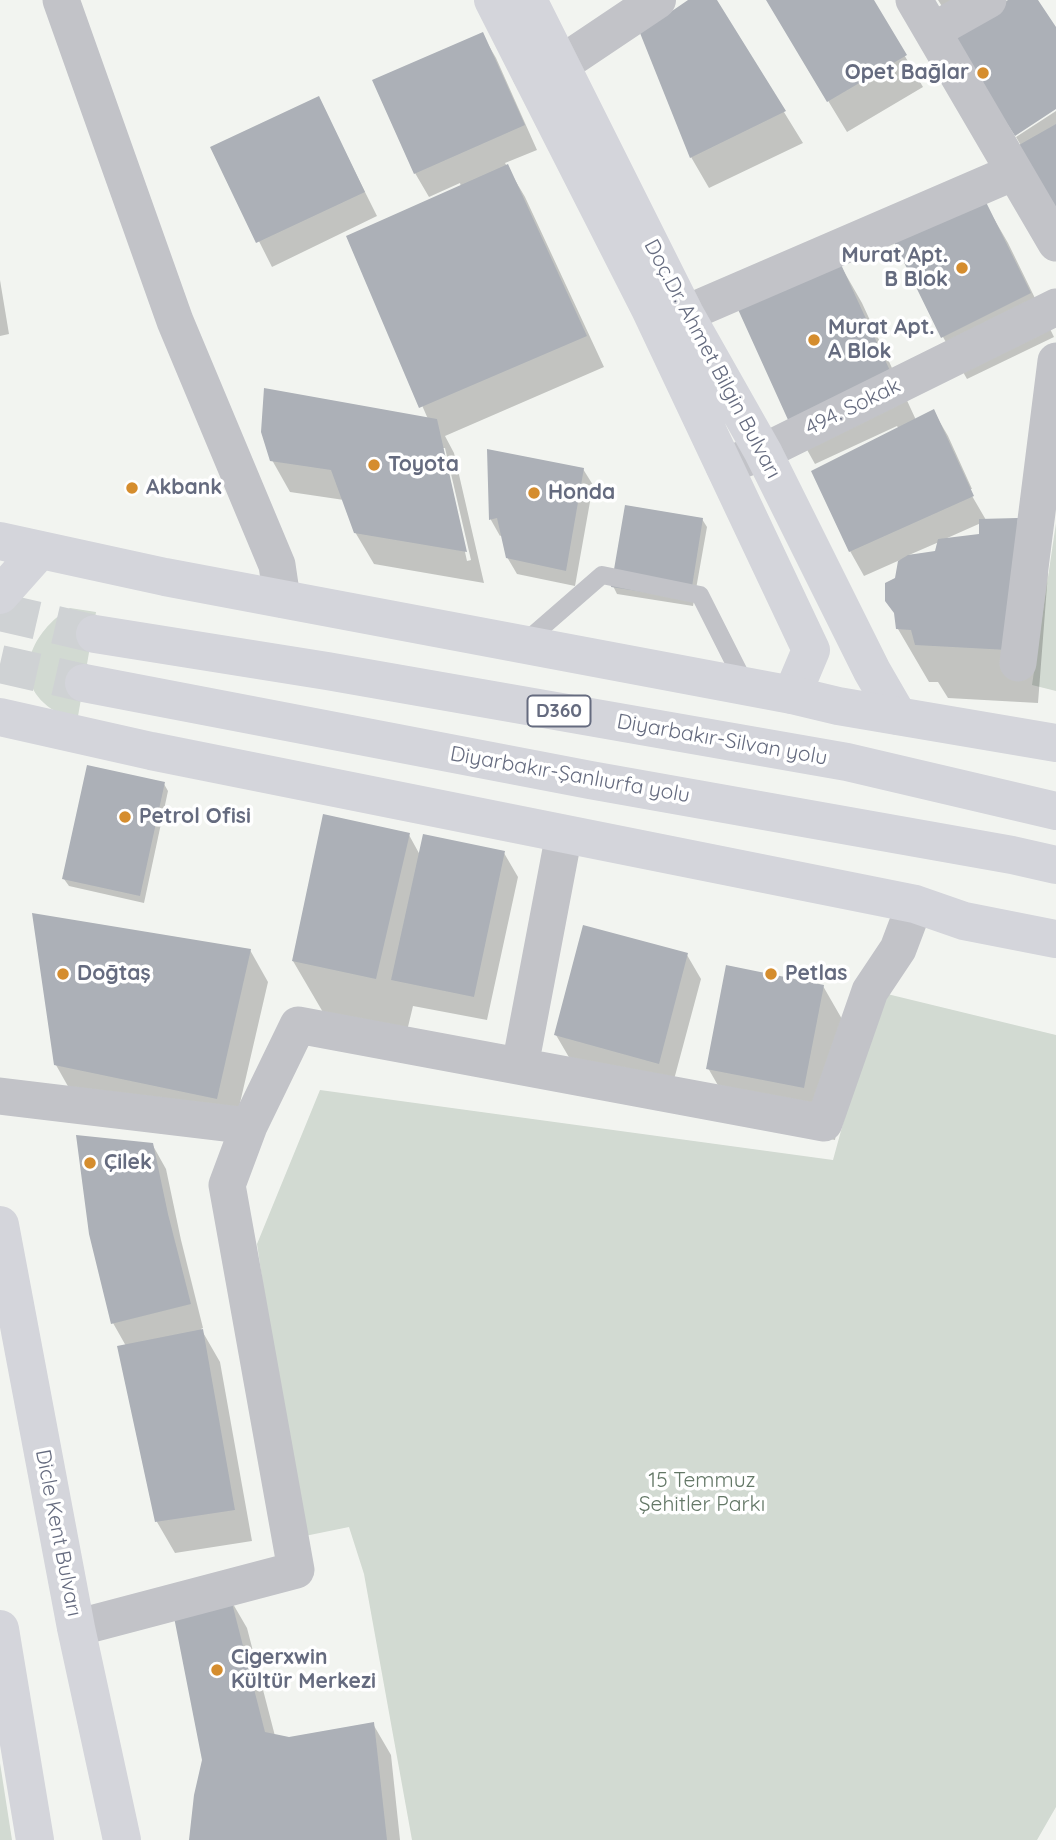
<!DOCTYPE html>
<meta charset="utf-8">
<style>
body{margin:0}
canvas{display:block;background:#f2f4f0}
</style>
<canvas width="1056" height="1840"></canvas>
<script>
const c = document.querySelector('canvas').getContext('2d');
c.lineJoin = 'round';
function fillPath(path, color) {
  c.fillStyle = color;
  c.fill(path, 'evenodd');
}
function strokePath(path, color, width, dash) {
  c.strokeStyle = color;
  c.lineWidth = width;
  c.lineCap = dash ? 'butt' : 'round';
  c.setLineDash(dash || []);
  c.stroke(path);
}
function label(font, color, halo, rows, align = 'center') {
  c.font = font + ' Quicksand,sans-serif';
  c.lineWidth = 7;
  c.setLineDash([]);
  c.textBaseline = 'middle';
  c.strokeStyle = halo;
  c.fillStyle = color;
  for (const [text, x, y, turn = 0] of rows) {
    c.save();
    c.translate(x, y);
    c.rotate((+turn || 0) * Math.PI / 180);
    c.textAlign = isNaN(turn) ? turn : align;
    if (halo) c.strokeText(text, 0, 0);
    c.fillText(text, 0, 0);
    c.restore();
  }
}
fillPath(new Path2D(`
 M1056 523V691L1032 685Z
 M70 608 96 612 77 722C67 717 52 711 44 703 10 671 38 627 70 608Z
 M879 992 1056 1035V1807L1037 1840H412L364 1574 349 1527 300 1537 257 1244 320 1090 833 1160Z
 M0 1763 12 1840H0Z`), '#d2dad2');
fillPath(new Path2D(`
 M691 0H715L803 143 709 188 691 157Z
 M767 0H872L923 87 847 132Z
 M938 0H992L953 24Z
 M482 34 496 58 537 150 505 163 525 197 604 367 445 436 454 453 484 583 374 564 355 532 344 500 290 492 272 460 428 419 348 237 461 187 460 183 429 197 415 173ZM442 448H445L471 560 467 561Z
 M318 98 377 216 272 267 212 148Z
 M1056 111V206L1016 137Z
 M983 200 1008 243 1054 337 967 379 943 337Z
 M838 261 862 303 916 420 934 412 948 436 972 489H968L986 520 1048 573 1038 703 948 698 938 682H929L898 629 896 579 900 560 864 576 850 551 899 429 897 426 815 464 791 421ZM981 523 980 535 945 539ZM939 542 937 552 909 555Z
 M0 280 9 334 0 336Z
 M489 451 583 469 593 485 575 586 517 574 507 557 502 535 500 536 491 520Z
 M702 519 707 527 693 606 617 594 613 586Z
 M164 784 168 791 144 903 69 886 64 879Z
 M409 835 420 855 504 853 518 877 487 1020 413 1006 407 1031 324 1014 293 961Z
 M250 950 268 982 234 1129 74 1097 56 1065Z
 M687 955 701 979 672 1087 570 1059 556 1035Z
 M823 986 854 1040 835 1140 739 1122 708 1068Z
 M152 1144 166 1169 181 1240 203 1328 201 1329 220 1362 252 1541 175 1553 157 1522 126 1346 113 1323Z
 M229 1597 247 1628 275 1736 289 1739 373 1724 391 1755 400 1840H190Z`), '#0003');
fillPath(new Path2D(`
 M688 0H717L786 111 690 158 640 33Z
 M766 0H874L907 55 827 102Z
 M1008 0H1038L1056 27V109L1015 136 951 37Z
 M483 32 525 125 414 174 372 80Z
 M319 96 365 192 256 243 210 147Z
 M1056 124V209L1019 145Z
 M508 164 587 336 419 408 346 236Z
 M984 198 1031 293 941 338 894 242Z
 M838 258 892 375 789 422 736 305Z
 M264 388 437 419 467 552 354 533 331 470 270 461 261 432Z
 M934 409 974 496 849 552 811 471Z
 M487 449 584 468 566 571 506 558 497 518 489 520Z
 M625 505 703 518 690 599 611 587Z
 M1018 518 1008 650 915 645 911 630 896 629 894 613 885 601V583L895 578 898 561 908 555 935 551 938 539 979 534V519Z
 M87 765 165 782 140 896 62 879Z
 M323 814 410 833 376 979 292 961Z
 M423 834 505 851 474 997 391 980Z
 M32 913 251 949 217 1099 54 1065Z
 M583 925 688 953 659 1064 554 1035Z
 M726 965 824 985 804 1088 706 1069Z
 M76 1135 153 1143 168 1214 191 1304 111 1324 89 1234Z
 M203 1329 235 1510 155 1522 117 1346Z
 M230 1595 265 1732 289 1737 374 1722 387 1840H189L194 1795 202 1760 172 1607Z`), '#acb0b7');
strokePath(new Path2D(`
 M0 612 95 634
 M0 664 84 683`), '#cfd2d4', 38, [38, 19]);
strokePath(new Path2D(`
 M525 642 602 575 700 595 746 686`), '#c2c3c8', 18);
strokePath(new Path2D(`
 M61 0 175 321 277 565 282 599
 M914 0 1056 243
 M933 31 988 0
 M685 314 1014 172
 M724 466 763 452 1056 307
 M1018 663 1056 361
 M520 1066 564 834
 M0 1096 249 1126
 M76 1628 296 1570 227 1185 249 1126 298 1025 824 1123 870 991 898 949 915 904`), '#c2c3c8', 37);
strokePath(new Path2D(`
 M531 74 560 65 657 0`), '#c2c3c8', 38);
strokePath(new Path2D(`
 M493 0 650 309 811 650 792 695
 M528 0 685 314 763 452 872 671 898 716`), '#d4d5db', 38);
strokePath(new Path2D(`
 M0 1225 76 1628 122 1840
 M0 1629 35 1840`), '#d4d5db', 38);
strokePath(new Path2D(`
 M0 541 165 577 792 695 838 706 1056 743
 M0 595 40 550
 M95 634 327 671 847 762 1056 811
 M84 683 590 780 1012 855 1056 865
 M0 717 151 751 915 904 964 921 1056 939`), '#d4d5db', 38);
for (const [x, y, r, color] of [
 [983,73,7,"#d58d2e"],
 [962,268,7,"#d58d2e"],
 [814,340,7,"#d58d2e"],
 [374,465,7,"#d58d2e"],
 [132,488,7,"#d58d2e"],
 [534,493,7,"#d58d2e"],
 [125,817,7,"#d58d2e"],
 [63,974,7,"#d58d2e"],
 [771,974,7,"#d58d2e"],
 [90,1163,7,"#d58d2e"],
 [217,1670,7,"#d58d2e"]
]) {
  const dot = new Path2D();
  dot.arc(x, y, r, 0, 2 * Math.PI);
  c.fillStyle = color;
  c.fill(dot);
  strokePath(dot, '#fff', 2.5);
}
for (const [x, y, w] of [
 [559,711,63]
]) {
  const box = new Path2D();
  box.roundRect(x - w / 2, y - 15.5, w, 31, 5);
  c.fillStyle = '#fff';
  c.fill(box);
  strokePath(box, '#656b7f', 2);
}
label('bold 19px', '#656b7f', null, [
 ["D360",559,711]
]);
label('bold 21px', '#656b7f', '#fff', [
 ["Opet Bağlar",969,73,"right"],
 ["Murat Apt.",948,256,"right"],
 ["B Blok",948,280,"right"],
 ["Murat Apt.",828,328],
 ["A Blok",828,352],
 ["Toyota",388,465],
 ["Akbank",146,488],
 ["Honda",548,493],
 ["Petrol Ofisi",139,817],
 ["Doğtaş",77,974],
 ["Petlas",785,974],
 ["Çilek",104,1163],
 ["Cigerxwin",231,1658],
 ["Kültür Merkezi",231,1682]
], 'left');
label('21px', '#656b7f', '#fff', [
 ["Doç.Dr. Ahmet Bilgin Bulvarı",712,359,62],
 ["494. Sokak",853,407,-26],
 ["Diyarbakır-Silvan yolu",722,740,10],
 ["Diyarbakır-Şanlıurfa yolu",570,775,10],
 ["Dicle Kent Bulvarı",58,1533,79]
]);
label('21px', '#637766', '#fff', [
 ["15 Temmuz",702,1481],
 ["Şehitler Parkı",702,1505]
]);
</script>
